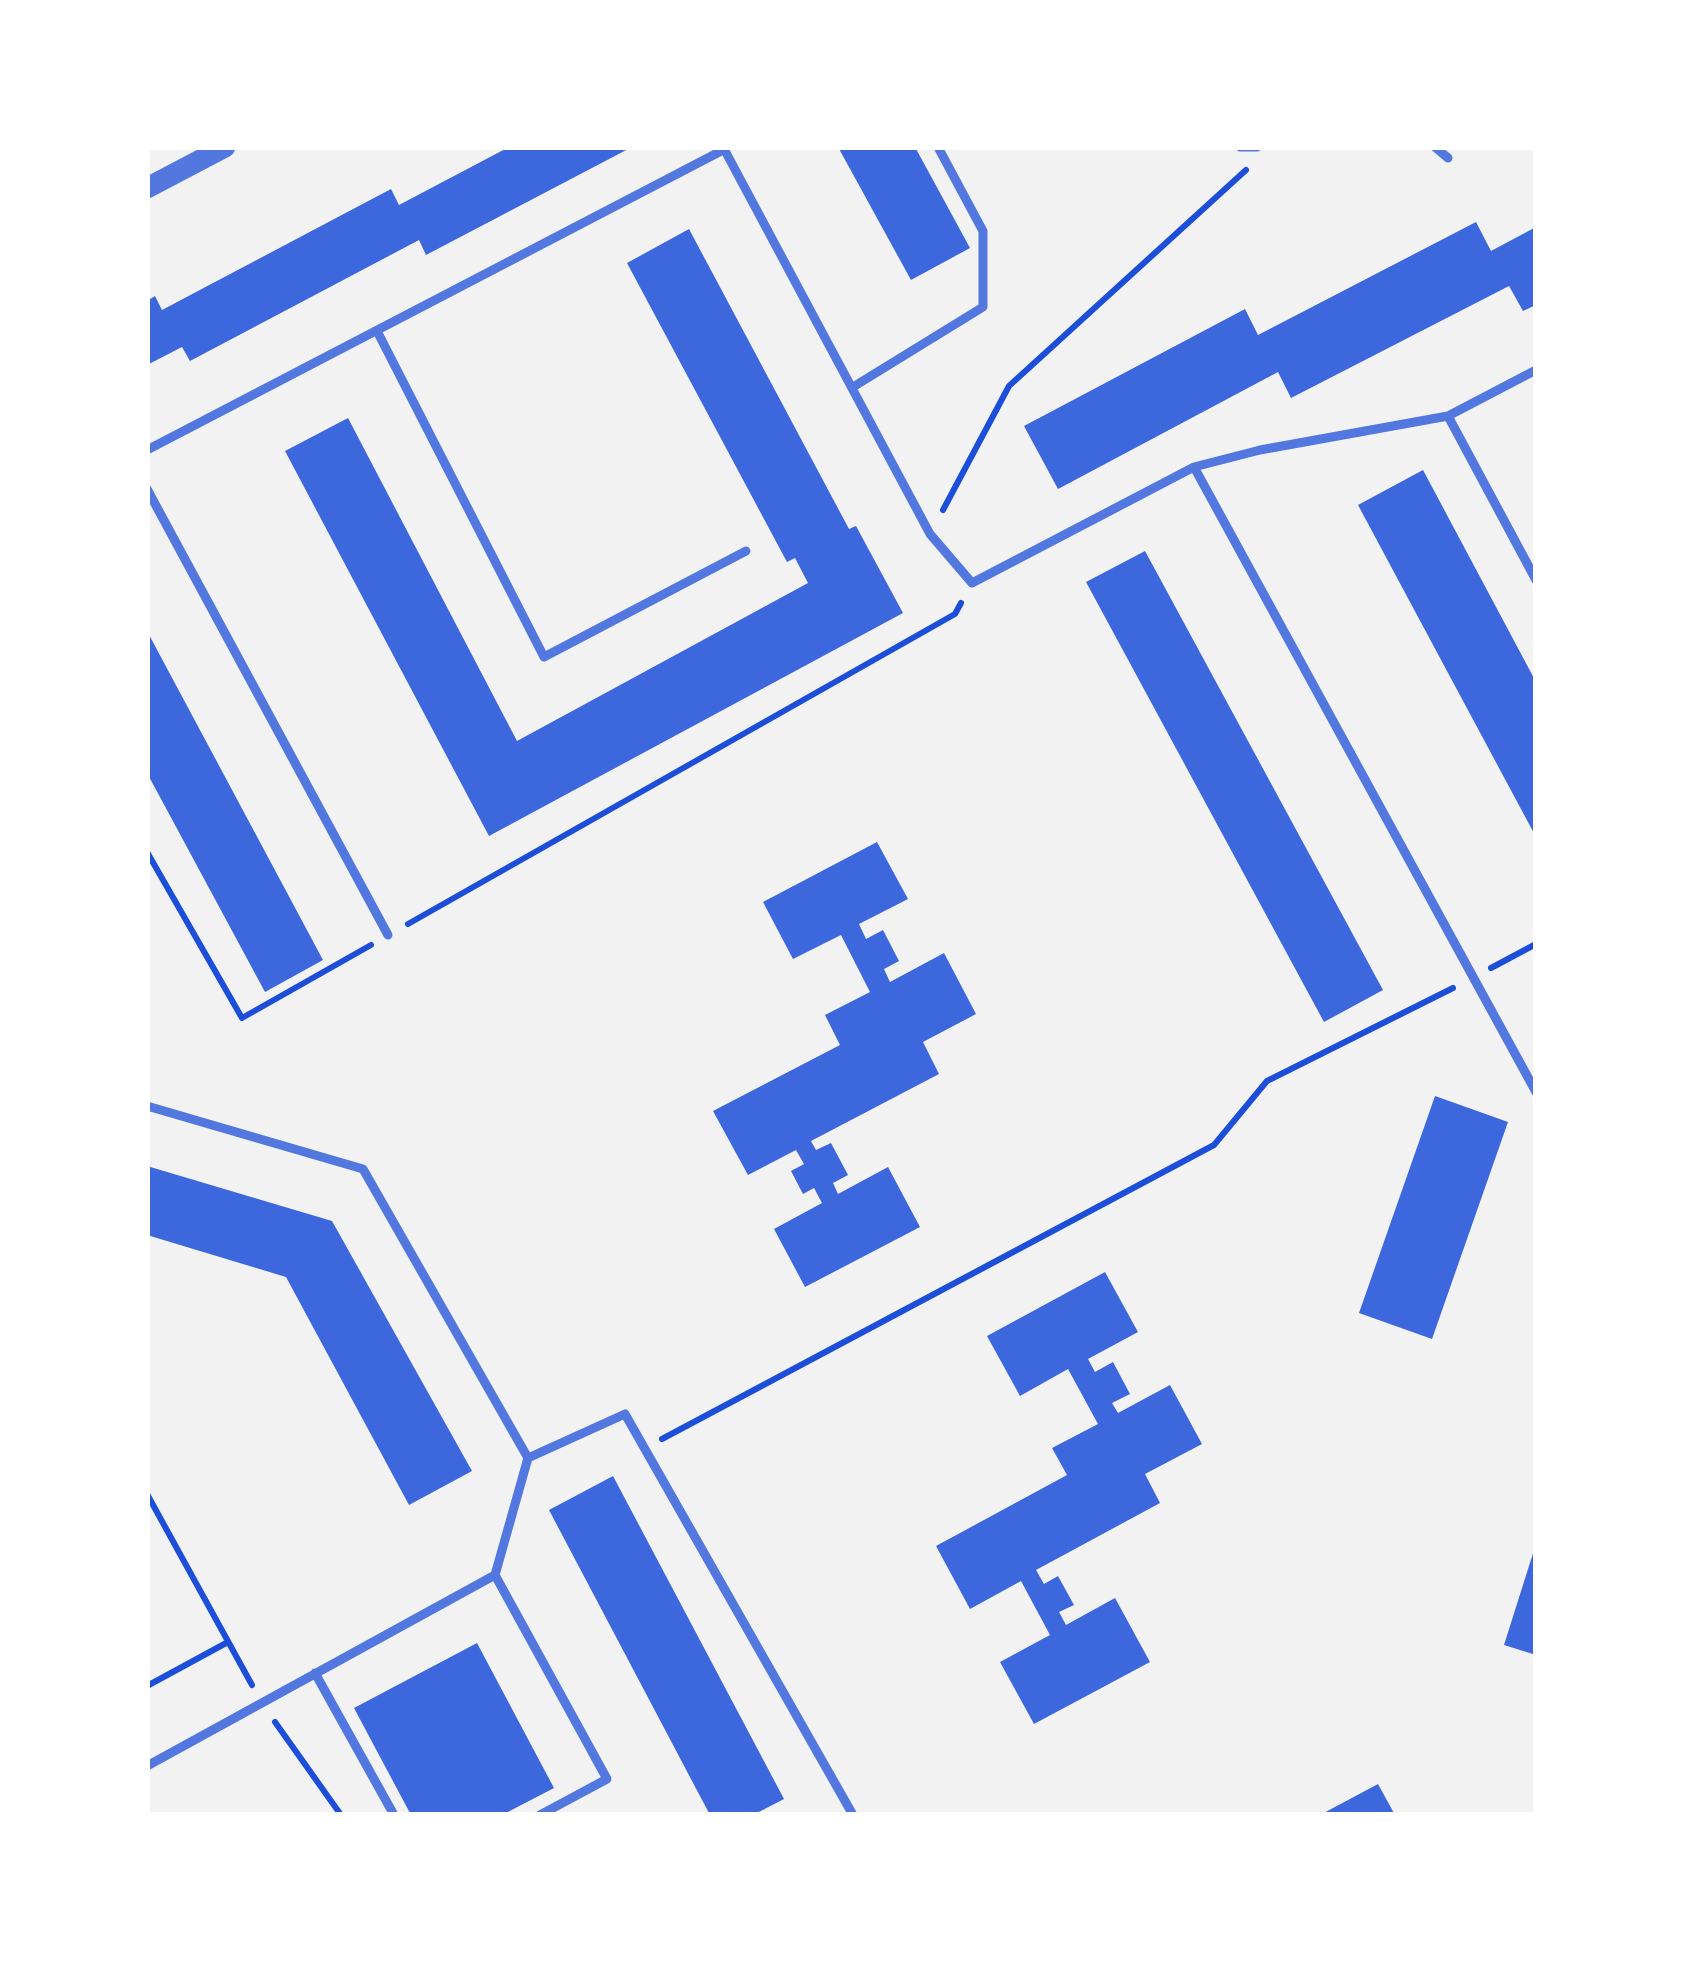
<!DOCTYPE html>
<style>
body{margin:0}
#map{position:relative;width:1683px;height:1962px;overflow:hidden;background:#f2f2f2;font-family:Montserrat,sans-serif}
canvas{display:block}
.frame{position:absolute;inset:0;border:150px solid #fff;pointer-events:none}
</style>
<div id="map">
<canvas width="1683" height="1962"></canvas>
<div class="frame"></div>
</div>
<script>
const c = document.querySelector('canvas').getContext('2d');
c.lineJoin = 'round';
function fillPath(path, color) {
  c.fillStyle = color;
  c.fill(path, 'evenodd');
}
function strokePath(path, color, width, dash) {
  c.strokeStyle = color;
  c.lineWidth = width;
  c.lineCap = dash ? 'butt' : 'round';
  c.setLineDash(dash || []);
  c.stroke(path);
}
fillPath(new Path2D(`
 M509 147H632L426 255 419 240 190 361 182 347 147 365V301L155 296 162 310 391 189 399 205Z
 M838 147H915L970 248 911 280Z
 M1476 222 1491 251 1536 227V305L1523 311 1509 286 1291 398 1278 372 1058 489 1024 426 1245 309 1258 335Z
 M689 229 849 529 856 526 903 613 489 836 285 451 348 418 517 741 808 583 795 558 787 562 627 263Z
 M1423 470 1536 682V837L1358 505Z
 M1145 551 1383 990 1324 1022 1086 582Z
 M147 631 323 960 265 992 147 773Z
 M877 842 908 899 859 924 866 939 883 930 899 961 884 969 890 982 944 953 976 1014 923 1042 939 1074 811 1141 816 1150 831 1143 848 1175 833 1183 838 1194 888 1167 920 1227 805 1287 774 1229 822 1203 814 1188 803 1194 791 1171 804 1164 796 1150 748 1175 713 1111 840 1045 825 1015 870 992 841 935 793 959 763 902Z
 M1435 1096 1508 1122 1432 1339 1359 1313Z
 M147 1166 332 1221 472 1471 409 1505 286 1277 147 1235Z
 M1105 1272 1138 1332 1088 1359 1095 1372 1113 1362 1130 1394 1112 1403 1118 1413 1170 1385 1202 1444 1145 1474 1160 1503 1036 1570 1044 1584 1058 1576 1074 1605 1059 1612 1066 1625 1115 1598 1150 1662 1034 1724 1000 1662 1050 1635 1021 1581 970 1609 936 1546 1067 1475 1052 1448 1098 1424 1068 1369 1020 1396 987 1336Z
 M613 1476 784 1799 753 1815H710L549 1510Z
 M1535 1547H1536V1655L1504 1645Z
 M477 1643 554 1788 502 1815H411L354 1708Z
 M1378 1784 1395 1815H1320Z`), '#3d67dc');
strokePath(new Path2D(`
 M943 510 1009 386 1246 170
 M147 852 242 1018 371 945
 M408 924 955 614 961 603
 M1491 968 1536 944
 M662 1439 1214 1145 1267 1081 1453 988
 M147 1494 252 1685
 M147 1686 228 1642
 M275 1722 341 1815`), '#1d4ed8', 6);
strokePath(new Path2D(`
 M723 147 930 534 972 583 1194 467 1536 1092
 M1240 147H1257
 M1435 147 1448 158
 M377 331 544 657 746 551
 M853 387 983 307V231L938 147
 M1448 416 1536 580
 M147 450 725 149
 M1194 467 1260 450 1448 416 1536 370
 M147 489 388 935
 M147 1106 363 1169 528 1458 495 1575 607 1779 540 1815
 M528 1458 625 1414 853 1815
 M315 1673 394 1815
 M147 1766 495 1575`), '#5277de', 9);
strokePath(new Path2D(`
 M147 188 225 147`), '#5277de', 21);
</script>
